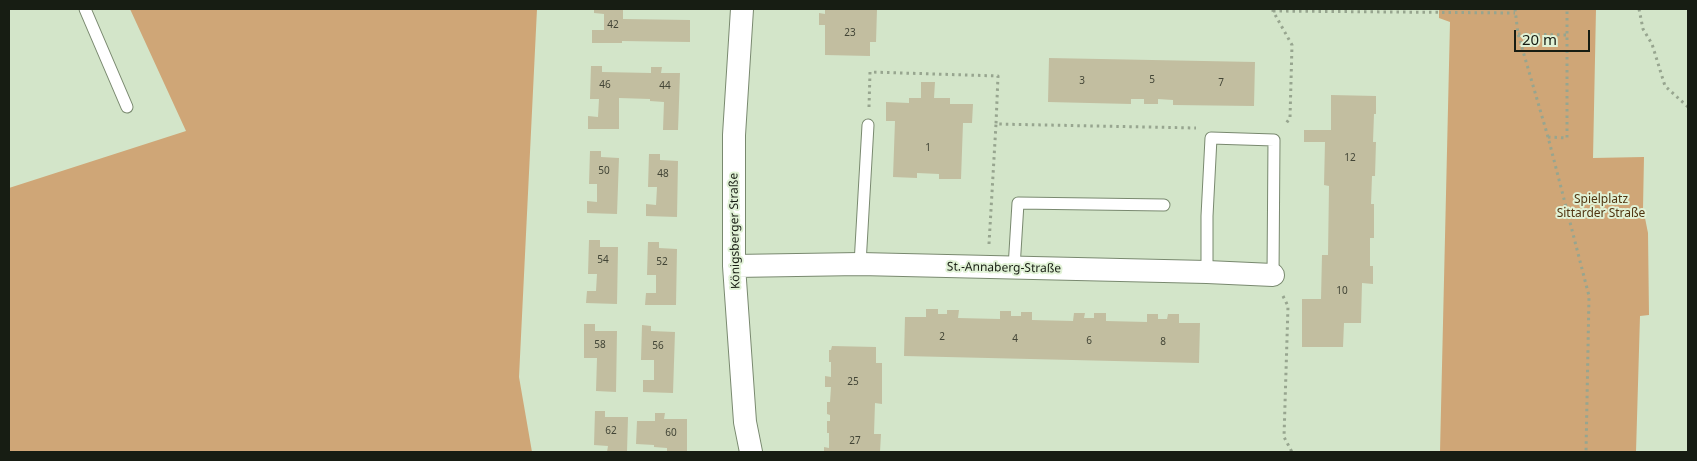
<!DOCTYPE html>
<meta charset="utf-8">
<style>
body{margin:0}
#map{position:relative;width:1697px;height:461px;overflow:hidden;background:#d3e5c9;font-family:"Noto Sans",sans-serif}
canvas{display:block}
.frame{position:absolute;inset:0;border:10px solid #171d13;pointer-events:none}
.scale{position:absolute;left:1514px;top:30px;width:76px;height:22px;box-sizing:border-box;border:2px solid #171d13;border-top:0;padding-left:6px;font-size:15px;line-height:18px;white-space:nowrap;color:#171d13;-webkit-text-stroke:4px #e1f2d6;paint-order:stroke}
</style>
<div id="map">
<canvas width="1697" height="461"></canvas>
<div class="frame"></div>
<div class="scale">20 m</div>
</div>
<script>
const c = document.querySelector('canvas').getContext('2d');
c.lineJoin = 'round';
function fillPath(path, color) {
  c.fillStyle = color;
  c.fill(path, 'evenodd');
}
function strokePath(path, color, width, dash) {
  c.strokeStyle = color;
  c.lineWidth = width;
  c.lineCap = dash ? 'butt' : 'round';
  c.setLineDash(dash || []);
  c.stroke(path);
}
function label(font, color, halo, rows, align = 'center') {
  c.font = font + ' "Noto Sans",sans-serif';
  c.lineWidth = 4;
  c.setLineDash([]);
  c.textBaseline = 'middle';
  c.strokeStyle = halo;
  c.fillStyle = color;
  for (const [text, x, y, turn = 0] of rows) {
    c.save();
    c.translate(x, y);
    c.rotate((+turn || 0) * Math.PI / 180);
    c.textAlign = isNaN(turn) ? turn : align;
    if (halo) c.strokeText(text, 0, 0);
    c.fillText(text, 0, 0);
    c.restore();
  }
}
fillPath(new Path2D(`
 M130 9H537L519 377 532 452H9V188L186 131Z
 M1439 9H1596L1593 158 1644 157 1643 208 1648 233 1649 315 1640 316 1636 452H1440L1450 22 1439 18Z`), '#cfa677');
fillPath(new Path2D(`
 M594 9H623V19L690 20V42L622 41V43H592V30H604V14L594 13Z
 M825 9H877L876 42H870V56L825 55V25H819V13L825 14Z
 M1049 58 1255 62 1254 106 1173 105V100L1158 99V104H1144V99H1131V104L1048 102Z
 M591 66H602V72L651 73V67H662L661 73H680L678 130H663L664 102 650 101V99L619 98V129H588V116L598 117 599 99H590Z
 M921 82H935L934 98H950V104H973L972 123H963L961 179H939V174L917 173V178L893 177 895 121H886V102L909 103V98H921Z
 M1331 95 1376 96V114H1374L1373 142H1376L1375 176H1372L1371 204H1374V238H1370V266H1373V284L1362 283 1361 323H1344L1343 347H1302V299H1321L1322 255H1328L1329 186 1324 185 1325 142H1304V130H1331Z
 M590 151H601V157L619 158 617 214 587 213V201L597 202V184H589Z
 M649 154H660V160L678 161 677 217 646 216V204L656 205 657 187H648Z
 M589 240H600V247H618L617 304 586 303 587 291H596L597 274H588Z
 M648 242H659V248L677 249 676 305H645L646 293H656V275H647Z
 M926 309H938V314H947V310H959L958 318 1000 319V311H1011V316H1021V312H1032V320L1073 321 1074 313H1085L1084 318H1094V313H1106V321L1147 322V314H1158V319H1167L1168 314H1179V323H1200L1199 363 904 356 905 317H926Z
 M584 324H595V331H617L616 392 596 391 597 358H584Z
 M642 325 651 326V331L675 332 673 393 643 392V380H654V360H641Z
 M832 346 876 347V363H882V404L875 403 874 434H881L880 452H824V447L829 448V433H827V421H830V415L827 414V402H830L831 387H825V376L831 377V362H829V350H831Z
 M595 411H605V417H628L627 452H607L608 446 594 445Z
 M655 413H665L664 419H687V452H667V448L654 447V445L636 444 637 421H655Z`), '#c2bea0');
const service = new Path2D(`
 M85 9 127 107
 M860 264 868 125
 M1014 268 1018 203 1164 205
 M1207 272V216L1211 138 1274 140 1273 275`);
const minor = new Path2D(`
 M742 9 734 135V266L745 422 751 452
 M734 266 860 264 1207 272 1273 275`);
strokePath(service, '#79896f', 13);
strokePath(minor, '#79896f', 24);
strokePath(new Path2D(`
 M1273 9V11L1292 45 1290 118 1285 125
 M1515 9 1518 34 1548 137 1589 296 1586 452
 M1639 9 1643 29 1652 44 1665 86 1688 107
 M1273 11 1515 13
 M1518 34 1567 35
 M869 107 870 72 998 76 996 124
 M1548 137 1567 138V9
 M989 244 996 124 1196 128
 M1283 296 1288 306 1284 437 1292 452`), '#97a58f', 3, [2.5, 4]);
strokePath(service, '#fff', 11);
strokePath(minor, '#fff', 22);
label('10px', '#424536', null, [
 ["42",613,25],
 ["23",850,33],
 ["5",1152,80],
 ["3",1082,81],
 ["7",1221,83],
 ["46",605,85],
 ["44",665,86],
 ["1",928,148],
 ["12",1350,158],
 ["50",604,171],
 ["48",663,174],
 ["54",603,260],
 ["52",662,262],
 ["10",1342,291],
 ["2",942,337],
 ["4",1015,339],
 ["6",1089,341],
 ["8",1163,342],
 ["58",600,345],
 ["56",658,346],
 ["25",853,382],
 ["62",611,431],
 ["60",671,433],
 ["27",855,441]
]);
label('12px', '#503511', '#e1f2d6', [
 ["Spielplatz",1601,200],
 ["Sittarder Straße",1601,214]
]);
label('12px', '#171d13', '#e1f2d6', [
 ["Königsberger Straße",735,231,-91],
 ["St.-Annaberg-Straße",1004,268,1]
]);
</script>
